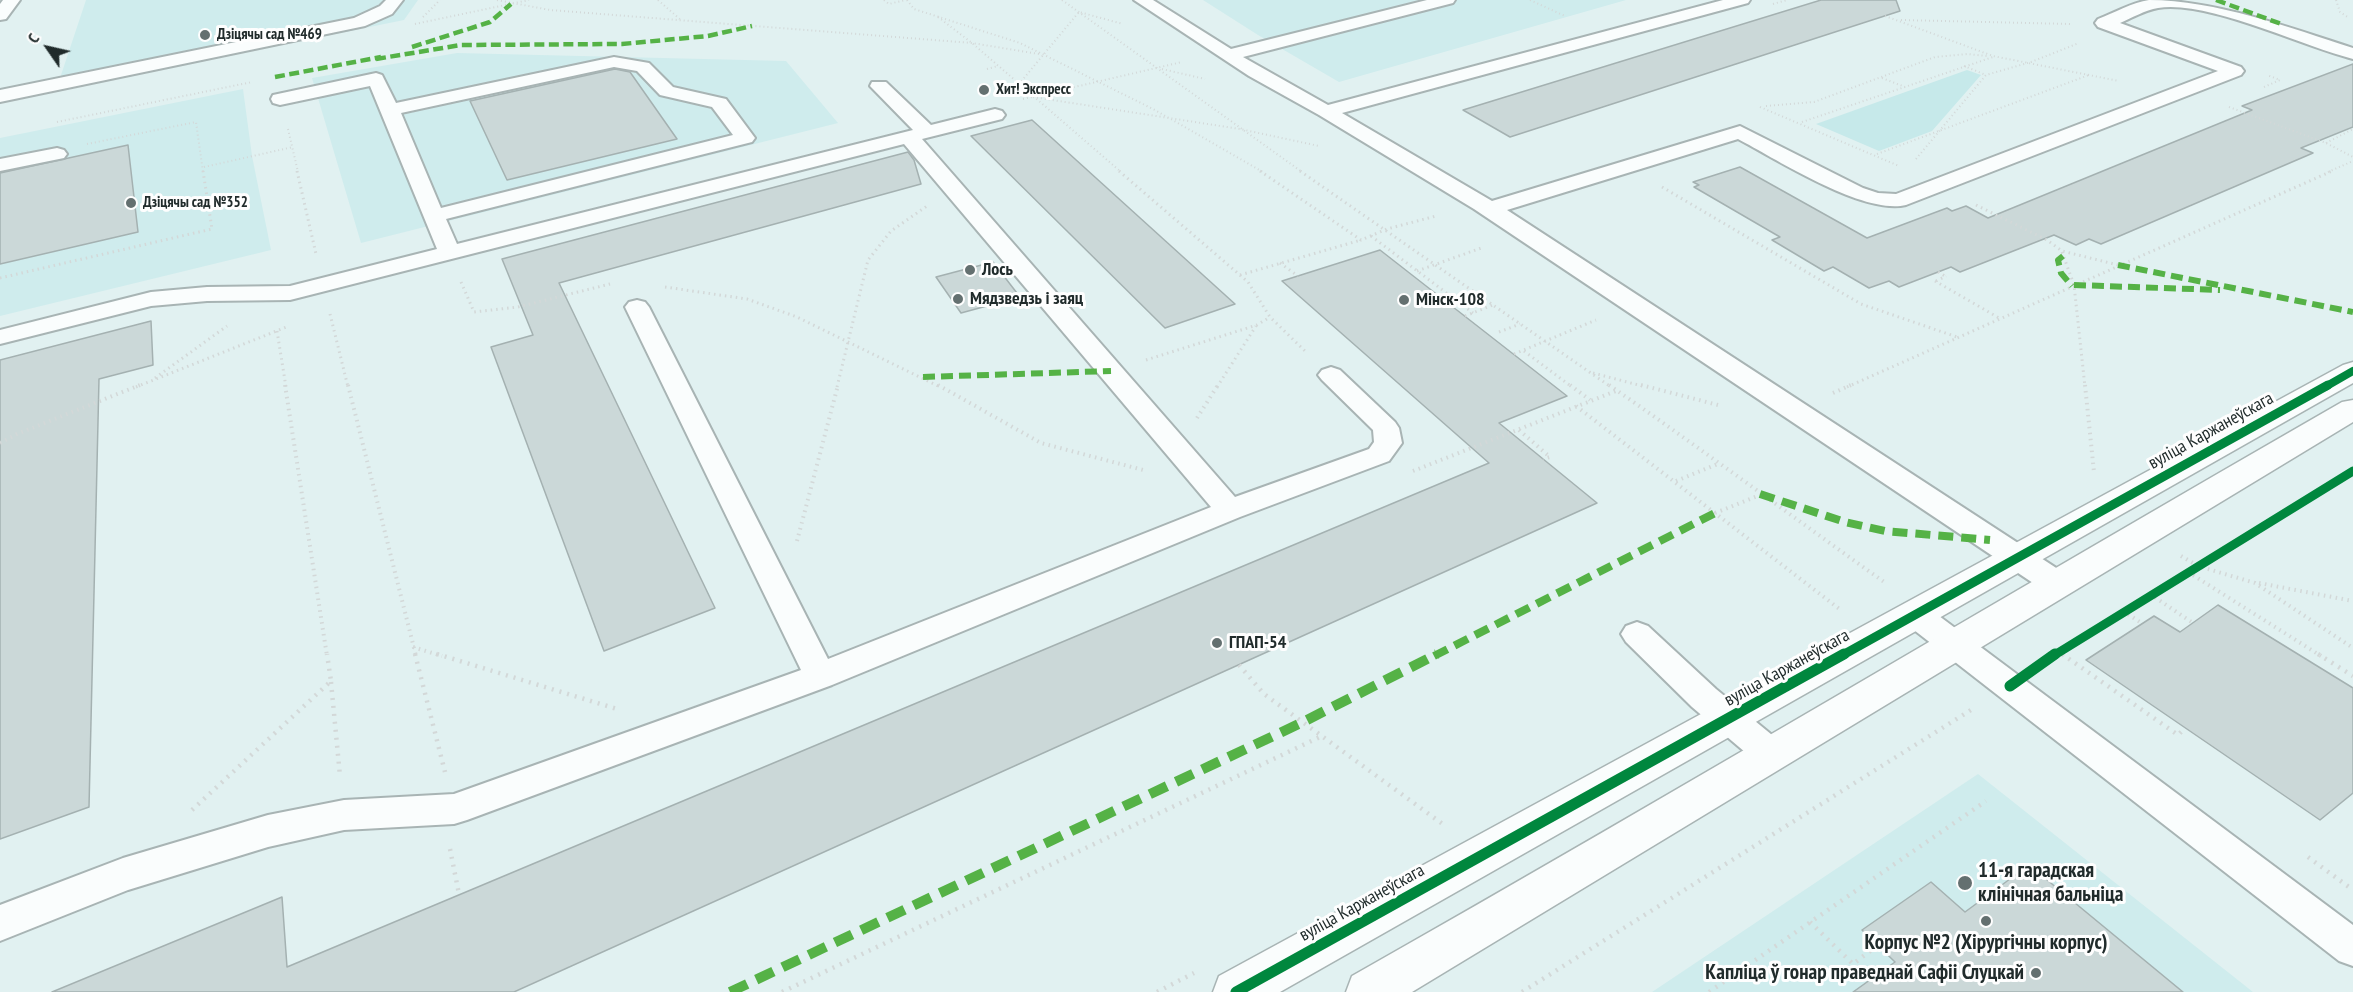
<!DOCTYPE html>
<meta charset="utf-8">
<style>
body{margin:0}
#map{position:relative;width:2353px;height:992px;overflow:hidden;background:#e1f1f1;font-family:"PT Sans Narrow",sans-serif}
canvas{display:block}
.north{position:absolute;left:18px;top:18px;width:60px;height:60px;-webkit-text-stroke:4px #fefefe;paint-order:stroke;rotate:304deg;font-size:16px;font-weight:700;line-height:24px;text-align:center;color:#202b2b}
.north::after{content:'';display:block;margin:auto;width:21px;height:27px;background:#202b2b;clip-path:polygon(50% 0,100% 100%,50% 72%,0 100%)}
</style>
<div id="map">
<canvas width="2353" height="992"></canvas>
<div class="north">С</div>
</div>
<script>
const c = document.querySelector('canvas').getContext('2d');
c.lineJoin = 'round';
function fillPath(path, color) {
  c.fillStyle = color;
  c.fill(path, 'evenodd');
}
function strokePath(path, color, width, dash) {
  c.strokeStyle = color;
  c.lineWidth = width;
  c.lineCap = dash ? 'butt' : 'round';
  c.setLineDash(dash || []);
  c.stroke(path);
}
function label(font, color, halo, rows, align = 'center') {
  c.font = font + ' "PT Sans Narrow",sans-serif';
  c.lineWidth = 6;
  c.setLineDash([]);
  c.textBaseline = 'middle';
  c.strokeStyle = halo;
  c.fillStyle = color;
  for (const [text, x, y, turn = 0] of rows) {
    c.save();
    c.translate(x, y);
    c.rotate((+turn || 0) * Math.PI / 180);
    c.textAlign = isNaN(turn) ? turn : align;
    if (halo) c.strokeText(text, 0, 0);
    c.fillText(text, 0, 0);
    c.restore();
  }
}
fillPath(new Path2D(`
 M86 0H418L404 20 59 90 58 84Z
 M1203 0H1626L1339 82 1258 35Z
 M457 53 786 61 838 123 361 243 312 78Z
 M243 89 252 156 271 250 0 316V138Z
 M1978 774 2253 992H1652Z`), '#cfeced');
fillPath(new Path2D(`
 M1967 70 1981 75 1932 131 1879 151 1816 124Z`), '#c6e9ea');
const building = new Path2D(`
 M1821 0H1896L1900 11 1510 137 1463 110Z
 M2353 64V127L2301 148 2313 153 2101 244 2089 239 2076 245 2054 235 1960 272 1951 267 1899 287 1889 281 1869 288 1833 267 1824 271 1772 240 1780 237 1694 187 1699 185 1693 182 1740 167 1867 238 1947 208 1952 211 1966 206 1988 218 2252 110 2242 106Z
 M615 69 630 72 677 139 507 180 470 101Z
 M1032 120 1235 304 1165 328 971 136Z
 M128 145 138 232 0 264V173Z
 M908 152 914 160 921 184 559 283 715 608 604 651 491 347 533 335 502 259Z
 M1380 250 1567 396 1499 423 1597 503 514 992H52L282 897 287 967 1489 463 1282 281Z
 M993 262 1020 297 961 313 936 277Z
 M151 321 153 365 99 379 89 807 0 839V360Z
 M2218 605 2353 688V793L2320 820 2086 660 2154 616 2180 632Z
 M2029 865 2183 992H1853L1895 962 1862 930 1931 882 1965 912Z`);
fillPath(building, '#cbd8d8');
strokePath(building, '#a4b1b1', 1.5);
const service = new Path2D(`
 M3 0H20L6 19 0 20V4Z
 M386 0H403L392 14 365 26 0 102V90L354 18 380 6Z
 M1134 0H1153L1231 49 1427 0H1455L1453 3 1243 57 1328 105 1723 0H1750L1748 3 1342 113 1492 201 1740 126 1863 188 1878 193 1896 194 2218 71 2098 27 2095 23 2098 19C2114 13 2133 2 2149 0 2215 0 2291 28 2353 48V59C2301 46 2208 0 2158 8 2145 10 2132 18 2120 23L2241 67 2244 71 2241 75 1906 205C1863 215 1778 160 1738 139L1507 210 2067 575 2071 583 2067 591 2056 594 2045 591 1474 209 1319 115 1249 76Z
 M614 57 649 63 673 87 726 99 755 138 752 142 446 219 457 244 913 130 870 86 872 82H886L931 125 995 109 1002 111 1005 115 1002 119 922 139 1235 497 1369 449 1374 442 1373 430 1322 380 1318 375 1322 370 1331 367 1340 370 1395 422 1399 428 1402 443 1389 461 1240 517 832 685 467 820 454 824 344 830 268 847 128 890 0 941V905L123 858 268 815 344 800 454 794 801 670 625 307 629 302 637 300 645 302 649 307 828 659 1211 507 904 144 290 300 207 301 151 306 0 344V330L151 292 207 287 290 286 437 249 370 86 280 105 273 103 271 99 273 95 376 73 382 75 396 103ZM614 67 637 71 660 95 712 107 733 135 441 208 401 113Z
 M57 148 64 150 67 154 64 158 0 171V159Z
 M1916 603 1927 607 2353 925V966L2339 961 1905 623 1900 615 1905 607Z
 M1637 622 1648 626 1716 689 1783 744 1788 754 1783 764 1771 768 1759 764 1692 707 1626 642 1621 634 1626 626Z`);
const tertiary = new Path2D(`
 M2353 362V383L1280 992H1213L1219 976 2343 365Z
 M2353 400V422L1412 992H1346L1352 976C1684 788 2011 592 2342 402Z`);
strokePath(service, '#a8b4b4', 4);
strokePath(tertiary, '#a8b4b4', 3);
strokePath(new Path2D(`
 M497 0 550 10 972 43 1039 54
 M658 0 682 21
 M884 0 889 4 905 0
 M907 0 914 9 1020 43 1155 110 1263 172
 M1062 0 1302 172
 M1530 0 1565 16
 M2336 0 2340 12 2349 18
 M1773 4 1787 0
 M1885 16 1993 56 2119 81
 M423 17 440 0
 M938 17 972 43 1121 172
 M1901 20 2071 24
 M415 24 529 0
 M1964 66 1986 75
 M987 69 998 66
 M1162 69 1205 79
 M1882 78 1905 87
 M1007 87 1019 84 1079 12 1123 24
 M2264 87 2280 80 2267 75
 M1033 97 1240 129 1319 146
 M1023 99 1182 62
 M1766 106 1814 102 1935 57 1967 54 1987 56
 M1760 107 1899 166
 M2229 107 2326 143 2353 157
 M57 122 252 82
 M1802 122 1993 57
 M288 129 298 172
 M2326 143 2353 129
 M87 144 196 122 203 172
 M1877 154 2089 75
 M1916 159 1986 75 2031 62 2079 43
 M204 167 293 147
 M2328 172 2353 161`), '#d3d8d8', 2, [1, 3]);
strokePath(new Path2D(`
 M297 171 316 254
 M1119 171 1248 282 1270 317 1306 352
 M1260 171 1361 240 1387 229 1436 216
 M1300 171 1611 387
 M1662 187 1861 304 1957 337
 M1976 205 2047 240 2062 251 2118 265
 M1371 236 1473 313
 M2062 252 2074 285 2085 387
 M1280 263 1298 276
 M1417 271 1484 247
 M1938 272 1945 276
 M1240 275 1361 240
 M0 278 212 229 203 171
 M1935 281 1999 318
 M1936 281 1946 276
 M461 282 474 312 518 307 610 284
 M665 287 747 299 797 317 940 387
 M330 314 348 387
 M1465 316 1493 305
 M277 331 286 387
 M1499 332 1520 324
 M1524 351 1572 387
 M1514 354 1596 320
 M1146 360 1257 325 1270 317
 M1593 373 1646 387
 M155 378 227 326
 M136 387 289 326
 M837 387 868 260 891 231 927 206
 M1217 387 1256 326
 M1847 387 2332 171`), '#d3d8d8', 3, [1.5, 4]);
strokePath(new Path2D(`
 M285 385 327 656
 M348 385 416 656
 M938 385 1041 443 1147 471
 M1570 385 1590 400
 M1609 385C1703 450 1794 518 1887 584
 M1641 385 1722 406
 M2085 385 2094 472
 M1833 393 1851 385
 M1576 406 1842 611
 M1197 418 1218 385
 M1519 430 1550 457 1543 459
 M0 443 17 434 140 385
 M1413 471 1616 391
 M1676 481 1720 463
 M1715 513 1760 495
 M797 541 838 385
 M2181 556 2198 566 2255 583 2353 648
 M2188 572 2321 656
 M2259 583 2353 601
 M2150 594 2193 623
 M2123 611 2143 624
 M413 647 442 656
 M2059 652 2064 656
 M2052 656 2353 471`), '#d3d8d8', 4, [1.5, 4.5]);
strokePath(new Path2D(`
 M415 654 445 772
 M437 654 617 709
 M2062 654 2178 735 2185 728
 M2318 654 2353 676
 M2042 662 2055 654
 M1239 665 1264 694 1444 825
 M331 682 340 776
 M192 810 331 681 327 654
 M450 849 459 894
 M2308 857 2353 890
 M1810 922 1853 964 1878 945
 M782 992 1322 736
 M1157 992 1194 973
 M1522 992 1974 708
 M1709 992 1986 801`), '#d3d8d8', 4.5, [2, 6]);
fillPath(service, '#fafdfd');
fillPath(tertiary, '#fafdfd');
strokePath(new Path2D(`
 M2216 0 2284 25
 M412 47 490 22 511 4
 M376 59 461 45 622 44 708 36 752 26
 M275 77 381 57`), '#55b246', 4.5, [10, 4.5]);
strokePath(new Path2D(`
 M2063 256 2058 260 2061 273 2072 286
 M2118 265 2353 312
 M2074 285 2220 290
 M923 377 1111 371`), '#55b246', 6, [12, 6]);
strokePath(new Path2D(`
 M1760 494 1845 522 1885 531 1990 540
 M1434 656 1715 513`), '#55b246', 8, [15, 8]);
strokePath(new Path2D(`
 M730 992 1303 722 1437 654`), '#55b246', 10, [19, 10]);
strokePath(new Path2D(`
 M2325 387 2353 371`), '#00873e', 8);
strokePath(new Path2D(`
 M1841 656 2328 385
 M2053 656 2353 471`), '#00873e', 9);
strokePath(new Path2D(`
 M2010 686 2055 654
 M1236 992 1844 654`), '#00873e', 11);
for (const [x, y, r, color] of [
 [205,35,6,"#647070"],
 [984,90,6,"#647070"],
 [131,203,6,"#647070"],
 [970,270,6,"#647070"],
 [958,299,6,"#647070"],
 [1404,300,6,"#647070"],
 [1217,643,6,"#647070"],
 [1965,883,8,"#647070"],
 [1986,921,6,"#647070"],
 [2036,973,6,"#647070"]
]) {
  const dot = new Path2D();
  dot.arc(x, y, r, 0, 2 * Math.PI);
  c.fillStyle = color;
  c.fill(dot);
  strokePath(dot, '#fefefe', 2);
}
label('bold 15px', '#202b2b', '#fefefe', [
 ["Дзіцячы сад №469",217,35],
 ["Хит! Экспресс",996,90],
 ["Дзіцячы сад №352",143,203]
], 'left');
label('bold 18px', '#202b2b', '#fefefe', [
 ["Лось",982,270],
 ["Мядзведзь і заяц",970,299],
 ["Мінск-108",1416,300],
 ["ГПАП-54",1229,643]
], 'left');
label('18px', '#202b2b', '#fefefe', [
 ["вуліца Каржанеўскага",2211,431,-29],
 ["вуліца Каржанеўскага",1787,668,-29],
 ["вуліца Каржанеўскага",1362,903,-29]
]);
label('bold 21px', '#202b2b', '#fefefe', [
 ["11-я гарадская",1978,871],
 ["клінічная бальніца",1978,895],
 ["Корпус №2 (Хірургічны корпус)",1986,943,"center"],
 ["Капліца ў гонар праведнай Сафіі Слуцкай",2024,973,"right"]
], 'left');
</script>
